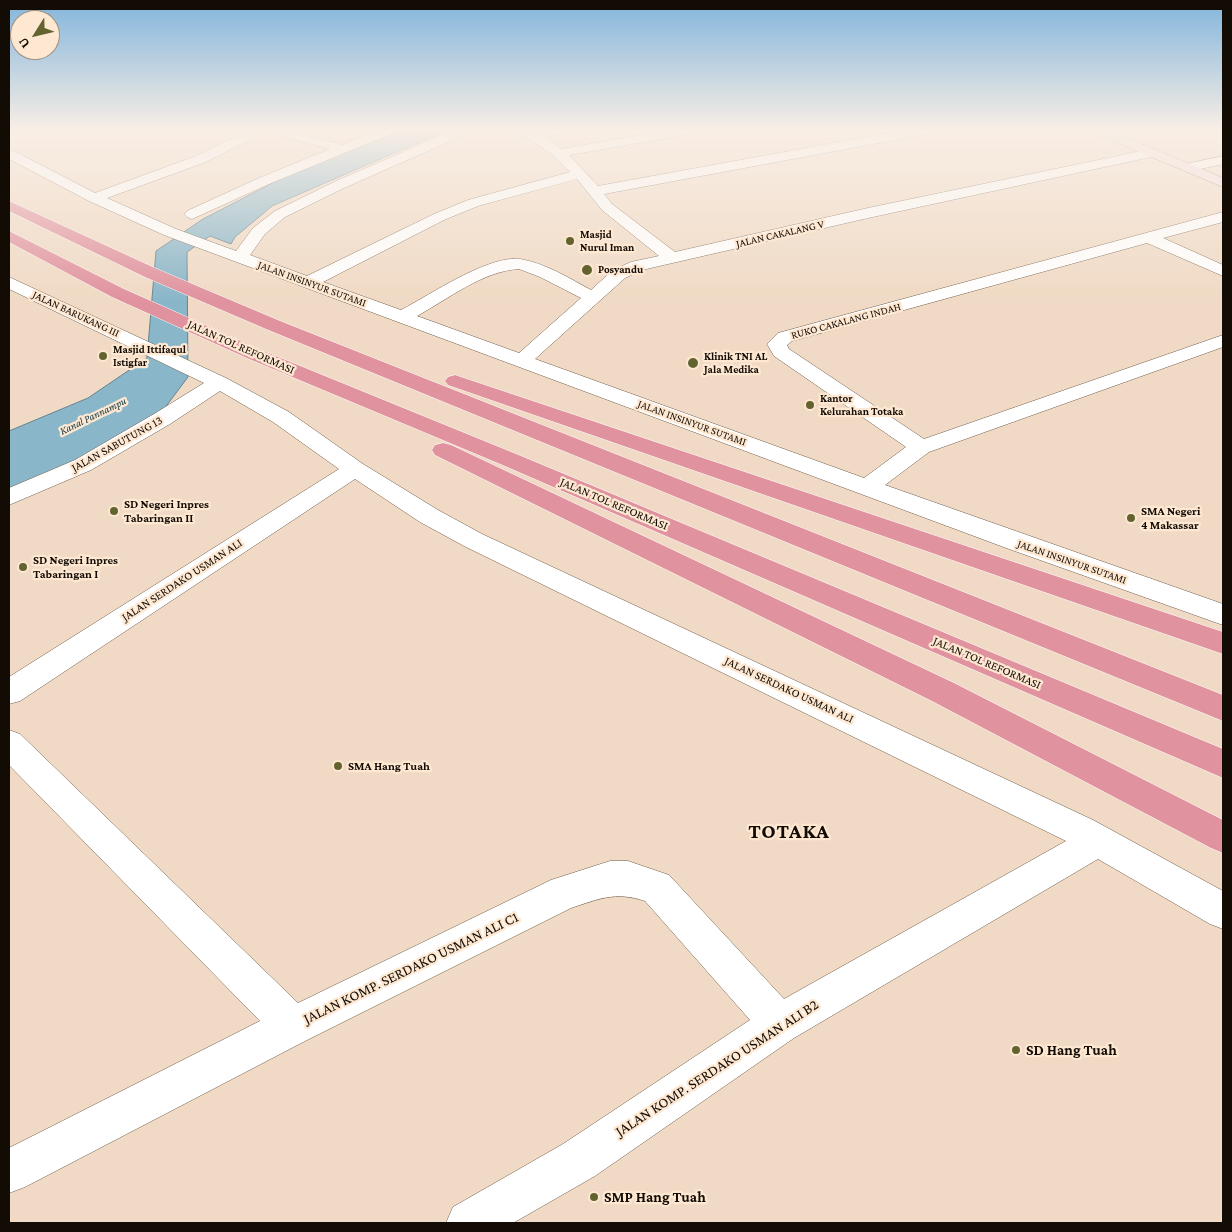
<!DOCTYPE html>
<style>
body{margin:0}
#map{position:relative;width:1232px;height:1232px;overflow:hidden;background:#f0dac5;font-family:"Crimson Pro",serif}
canvas{display:block}
.frame{position:absolute;inset:0;border:10px solid #130c05;pointer-events:none}
.north{position:absolute;left:10px;top:10px;width:50px;height:50px;box-sizing:border-box;background:#fee8d2;border:1px solid #a09080;border-radius:50%;rotate:234deg;font-size:14px;font-weight:700;line-height:20px;text-align:center;color:#130c05}
.north::after{content:'';display:block;margin:auto;width:18px;height:22px;background:#636330;clip-path:polygon(50% 0,100% 100%,50% 72%,0 100%)}
</style>
<div id="map">
<canvas width="1232" height="1232"></canvas>
<div class="frame"></div>
<div class="north">U</div>
</div>
<script>
const c = document.querySelector('canvas').getContext('2d');
c.lineJoin = 'round';
function fillPath(path, color) {
  c.fillStyle = color;
  c.fill(path, 'evenodd');
}
function strokePath(path, color, width, dash) {
  c.strokeStyle = color;
  c.lineWidth = width;
  c.lineCap = dash ? 'butt' : 'round';
  c.setLineDash(dash || []);
  c.stroke(path);
}
function label(font, color, halo, rows, align = 'center') {
  c.font = font + ' "Crimson Pro",serif';
  c.lineWidth = 4.5;
  c.setLineDash([]);
  c.textBaseline = 'middle';
  c.strokeStyle = halo;
  c.fillStyle = color;
  for (const [text, x, y, turn = 0] of rows) {
    c.save();
    c.translate(x, y);
    c.rotate((+turn || 0) * Math.PI / 180);
    c.textAlign = isNaN(turn) ? turn : align;
    if (halo) c.strokeText(text, 0, 0);
    c.fillText(text, 0, 0);
    c.restore();
  }
}
const water = new Path2D(`
 M406 128H452L272 206 235 237 231 244 210 236 187 252 188 377 164 409 98 451 9 489V431L88 398 147 358 156 251 203 219 286 176Z`);
fillPath(water, '#89b6c9');
strokePath(water, '#66838e', 1);
const street = new Path2D(`
 M253 128H278L342 145 383 128H400L398 131 269 184 192 219 187 217 184 214 187 211 259 178 330 149 264 132 206 162 107 198 176 229 236 251 253 228 275 211 334 182 458 128H475L473 131 344 188 285 217 265 234 250 255 307 276 434 214 468 200 570 172C548 150 537 141 507 131L505 128H524L536 132 553 128H576L574 131 546 137 561 149 679 128H708L702 132 569 155 598 186 916 128H944L938 132 604 194 612 204 675 252 868 208 1151 149 1156 150 1158 153 1151 157 868 218 642 270 625 278 535 359 864 478 906 447 774 356 767 344 778 333 1223 212V222L1163 238 1223 265V276L1147 243 792 341 787 345 789 349 924 439 1223 335V347L929 452 885 485 1223 604V625L1009 549 164 235 89 201 9 159V150L14 151 95 193 196 156ZM577 179 602 210 659 256 631 262 613 270 591 290C569 278 545 263 520 259 488 255 430 295 401 310L323 282 444 220 478 206ZM519 269 540 277 581 298 519 353 417 316C448 299 483 271 519 269Z
 M1211 128H1223V134L1213 131Z
 M1223 156V164L1187 172 1180 168 1182 165Z
 M9 277 226 378 289 412 363 464 438 510 482 534 1093 820 1223 891V929L1210 924 1098 859 794 1038 595 1176 513 1223H446L453 1207 563 1144 750 1020 645 901C615 891 599 899 571 908L307 1040 25 1187 9 1193V1148L260 1021 9 765V730L20 734 298 1003 551 880 610 861H628L669 875 784 999 1066 841 464 546 420 522 355 479 20 701 9 704V677L339 469 273 422 220 391 170 424 91 470 9 505V488L75 460 154 414 204 383 9 289Z`);
const secondary = new Path2D(`
 M1087 128H1104L1223 178V187L1089 131Z`);
const highway = new Path2D(`
 M9 201 157 269 280 321 1223 695V721L266 329 145 277 9 211Z
 M9 231 124 289 261 350 521 456 1223 749V778L505 466 247 358 112 297 9 242Z
 M455 375 1223 632V654L448 385 445 381 448 377Z
 M443 443 451 445 954 683 1223 820V853L1211 848 932 701 435 455 432 450 435 445Z`);
strokePath(street, '#715e4b', 1);
strokePath(secondary, '#715e4b', 1);
strokePath(highway, '#fff', 1);
fillPath(street, '#fff');
fillPath(secondary, '#f6dee2');
fillPath(highway, '#e0929f');
const sky = c.createLinearGradient(0, 0, 0, 301);
sky.addColorStop(0, '#82b5dc');
sky.addColorStop(0.43, '#f8eee5');
sky.addColorStop(1, '#f8eee500');
c.fillStyle = sky;
c.fillRect(0, 0, 1232, 301);
for (const [x, y, r, color] of [
 [570,241,5,"#636330"],
 [587,270,6,"#636330"],
 [103,356,5,"#636330"],
 [693,363,6,"#636330"],
 [810,405,5,"#636330"],
 [114,511,5,"#636330"],
 [1131,518,5,"#636330"],
 [23,567,5,"#636330"],
 [338,766,5,"#636330"],
 [1016,1050,5,"#636330"],
 [594,1197,5,"#636330"]
]) {
  const dot = new Path2D();
  dot.arc(x, y, r, 0, 2 * Math.PI);
  c.fillStyle = color;
  c.fill(dot);
  strokePath(dot, '#fee8d2', 2);
}
label('11px', '#130c05', '#fee8d2', [
 ["JALAN CAKALANG V",780,234,-13],
 ["JALAN INSINYUR SUTAMI",312,284,20],
 ["JALAN BARUKANG III",76,314,25],
 ["RUKO CAKALANG INDAH",846,321,-15],
 ["JALAN INSINYUR SUTAMI",692,423,20],
 ["JALAN INSINYUR SUTAMI",1072,562,19]
]);
label('bold 11px', '#130c05', '#fee8d2', [
 ["Masjid",580,235],
 ["Nurul Iman",580,248],
 ["Posyandu",598,270],
 ["Masjid Ittifaqul",113,350],
 ["Istigfar",113,363],
 ["Klinik TNI AL",704,357],
 ["Jala Medika",704,370],
 ["Kantor",820,399],
 ["Kelurahan Totaka",820,412]
], 'left');
label('italic 11px', '#113947', '#fee8d2', [
 ["Kanal Pannampu",93,416,-26]
]);
label('12px', '#130c05', '#fee8d2', [
 ["JALAN TOL REFORMASI",241,347,24],
 ["JALAN SABUTUNG 13",117,444,-29],
 ["JALAN TOL REFORMASI",614,504,23],
 ["JALAN SERDAKO USMAN ALI",182,580,-33],
 ["JALAN TOL REFORMASI",987,663,23],
 ["JALAN SERDAKO USMAN ALI",789,690,25]
]);
label('bold 12px', '#130c05', '#fee8d2', [
 ["SD Negeri Inpres",124,504],
 ["Tabaringan II",124,518],
 ["SMA Negeri",1141,511],
 ["4 Makassar",1141,525],
 ["SD Negeri Inpres",33,560],
 ["Tabaringan I",33,574],
 ["SMA Hang Tuah",348,766]
], 'left');
label('15px', '#130c05', '#fee8d2', [
 ["JALAN KOMP. SERDAKO USMAN ALI C1",411,968,-26],
 ["JALAN KOMP. SERDAKO USMAN ALI B2",717,1068,-33]
]);
label('bold 15px', '#130c05', '#fee8d2', [
 ["SD Hang Tuah",1026,1050],
 ["SMP Hang Tuah",604,1197]
], 'left');
c.letterSpacing = '1px';
label('bold 21px', '#130c05', '#fee8d2', [
 ["TOTAKA",789,832]
]);
c.letterSpacing = '0px';
</script>
